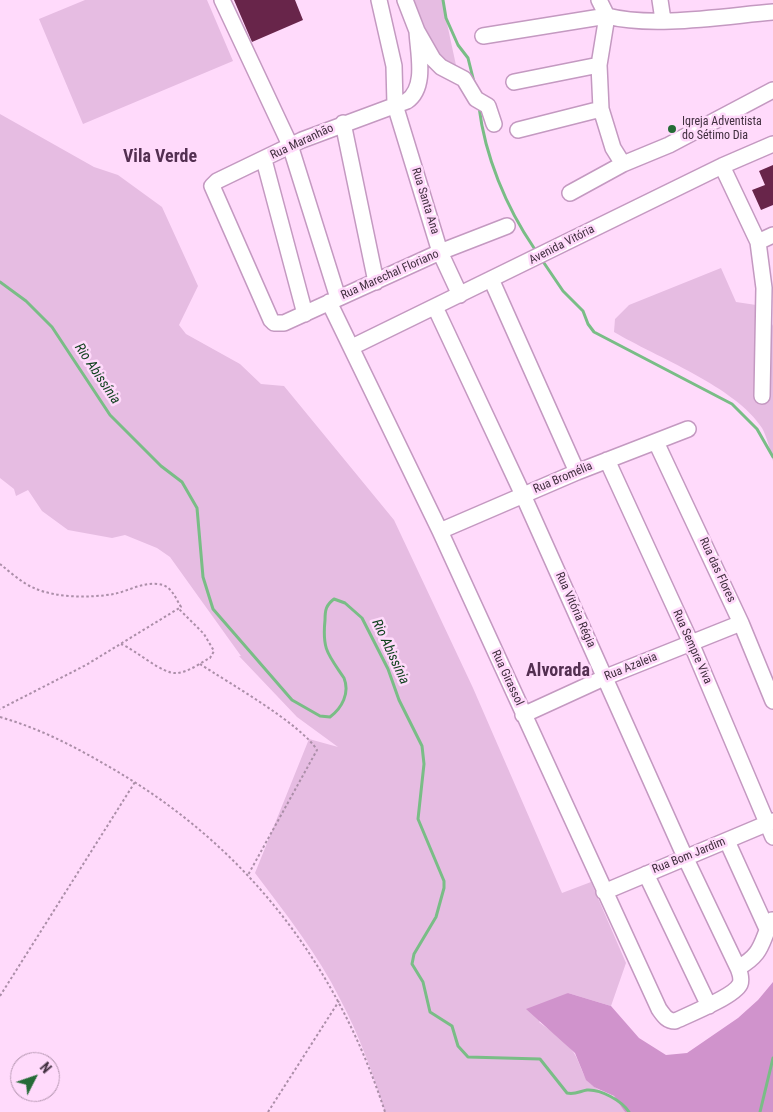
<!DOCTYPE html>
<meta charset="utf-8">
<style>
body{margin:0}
#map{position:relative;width:773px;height:1112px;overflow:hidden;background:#ffdafb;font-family:"Roboto Condensed",sans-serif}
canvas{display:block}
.north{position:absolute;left:10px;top:1052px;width:50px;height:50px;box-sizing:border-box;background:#ffdafb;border:1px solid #b395af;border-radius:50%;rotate:49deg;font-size:14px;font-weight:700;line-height:20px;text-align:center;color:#402e3e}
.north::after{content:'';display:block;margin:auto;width:18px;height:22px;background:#256b37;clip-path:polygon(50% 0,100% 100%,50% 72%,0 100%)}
</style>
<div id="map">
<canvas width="773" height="1112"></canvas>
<div class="north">N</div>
</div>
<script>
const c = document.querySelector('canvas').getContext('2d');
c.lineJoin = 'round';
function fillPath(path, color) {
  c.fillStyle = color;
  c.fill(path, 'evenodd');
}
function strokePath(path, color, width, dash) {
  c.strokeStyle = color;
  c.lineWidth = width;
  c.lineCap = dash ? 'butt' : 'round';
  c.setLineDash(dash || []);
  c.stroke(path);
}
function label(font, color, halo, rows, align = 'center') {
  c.font = font + ' "Roboto Condensed",sans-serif';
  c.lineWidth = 5;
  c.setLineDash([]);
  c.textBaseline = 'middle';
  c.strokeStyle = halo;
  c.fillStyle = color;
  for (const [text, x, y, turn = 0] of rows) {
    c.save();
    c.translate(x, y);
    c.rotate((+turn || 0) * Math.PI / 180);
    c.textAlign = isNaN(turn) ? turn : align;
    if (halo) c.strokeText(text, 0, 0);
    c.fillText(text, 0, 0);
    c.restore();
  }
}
fillPath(new Path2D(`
 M85 0H207L233 61 83 124 39 19Z
 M412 0H442L457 70 450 69C434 48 419 26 412 0Z
 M0 114 94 167 118 175 162 207 198 286 179 325 186 334 240 364 261 384 284 386 394 520 473 688 562 893 591 882 626 963 611 1006 568 993 539 1022C551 1031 565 1040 574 1053 581 1064 582 1078 593 1086 606 1095 620 1095 625 1112H385C373 1073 359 1035 340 999 318 954 285 913 255 873L309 739 338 747 297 717 239 656H241L170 557 157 548 125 535 112 538 68 530 42 511 28 490 16 496 14 489 0 478Z
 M721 268 736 302 763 306 773 326V461C770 450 767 437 762 428 736 387 656 357 614 332L615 319 629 305Z`), '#e6bce2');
fillPath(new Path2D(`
 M773 982V1112H625L614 1096 594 1087 586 1080 575 1053 526 1009 568 993 611 1006 639 1038 666 1055 687 1053 738 1018 758 1000Z`), '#d093cc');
strokePath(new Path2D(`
 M443 0 446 18 458 45 468 58 474 82
 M479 107C485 156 506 207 534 248
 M544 263 563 291 583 311 588 324 594 332 732 404 757 429 773 457
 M0 282 26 301 52 327 110 415 161 466 182 482 197 508 203 577 213 609 292 700 320 716 330 717C342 708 350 693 344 678 328 654 322 650 325 620 325 610 326 605 334 599L345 603 362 618 388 669 399 700 422 746 424 764 418 819 444 881V888L436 917 414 954 412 964 423 982 430 1012 452 1026 458 1046 468 1057 540 1059 567 1093C575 1095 580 1091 587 1090 601 1089 622 1101 629 1112
 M760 1112 773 1058`), '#79bd86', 3);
fillPath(new Path2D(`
 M234 0H295L303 20 252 42Z
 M773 165V205L761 210 752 190 765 185 759 171Z`), '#68254a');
const minor = new Path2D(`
 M222 0 290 145 338 298
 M379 0 394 66 395 105 440 252 460 295
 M405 0 417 31 433 59 441 67 464 79 476 99 488 106 494 124
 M599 0 607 16 599 65 601 109 613 148 623 164
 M660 0 663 20
 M417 31C418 53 427 87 407 101L302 140 217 181 212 186 271 320 274 323H284L440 252 507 226
 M483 36 607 16C653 28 725 16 773 12
 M514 82 599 65
 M343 123 376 282
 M518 130 601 109
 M264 160 305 314
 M722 166 758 242 764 288 762 396
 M570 193 623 164 669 145 773 90
 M758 242 773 235
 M491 279 577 472
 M329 302 440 531 659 1009C664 1016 667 1021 675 1021 688 1015 735 996 740 984 742 979 740 973 738 968L685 857 523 495 435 307
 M352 347 722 166 773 144
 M656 442 741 623 773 701
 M607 460 691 643 773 837
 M440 531 577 472 688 429
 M523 715 606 677 741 623
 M727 841 767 929
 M646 874 709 1006
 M604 892 773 821
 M738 968C764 953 760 943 772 920`);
strokePath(minor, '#c499c1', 18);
strokePath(new Path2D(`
 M0 564C10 572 22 583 34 588 56 598 90 598 114 594 128 591 143 582 158 584 171 585 175 597 181 607L86 665 0 709
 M121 644C136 650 163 675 177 673 189 672 200 663 210 658L214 651 204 634 179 609
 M200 664C229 683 301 724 317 750L248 875
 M0 717C38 728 72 745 106 765 244 843 336 962 385 1112
 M0 996 135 782
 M268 1112 339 1001`), '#ab8ea8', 2, [2.5, 2.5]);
strokePath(minor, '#fff', 15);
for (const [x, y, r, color] of [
 [672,129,5,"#256b37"]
]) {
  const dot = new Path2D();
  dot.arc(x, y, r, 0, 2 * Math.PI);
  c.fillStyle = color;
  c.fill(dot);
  strokePath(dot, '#ffdafb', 2);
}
label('12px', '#402e3e', '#ffdafb', [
 ["Igreja Adventista",682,122],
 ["do Sétimo Dia",682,136]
], 'left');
label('12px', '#402e3e', '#ffdafb', [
 ["Rua Maranhão",302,142,-25],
 ["Rua Santa Ana",425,201,73],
 ["Avenida Vitória",562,245,-27],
 ["Rua Marechal Floriano",390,275,-24],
 ["Rua Bromélia",563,478,-23],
 ["Rua das Flores",717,570,65],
 ["Rua Vitória Régia",575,610,66],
 ["Rua Sempre Viva",692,647,66],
 ["Rua Azaleia",631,667,-22],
 ["Rua Girassol",507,678,65],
 ["Rua Bom Jardim",689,856,-22]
]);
label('italic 14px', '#11431f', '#ffdafb', [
 ["Rio Abissínia",97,374,56],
 ["Rio Abissínia",390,652,65]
]);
label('bold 18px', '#532f51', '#ffdafb', [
 ["Vila Verde",160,157],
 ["Alvorada",558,671]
]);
</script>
